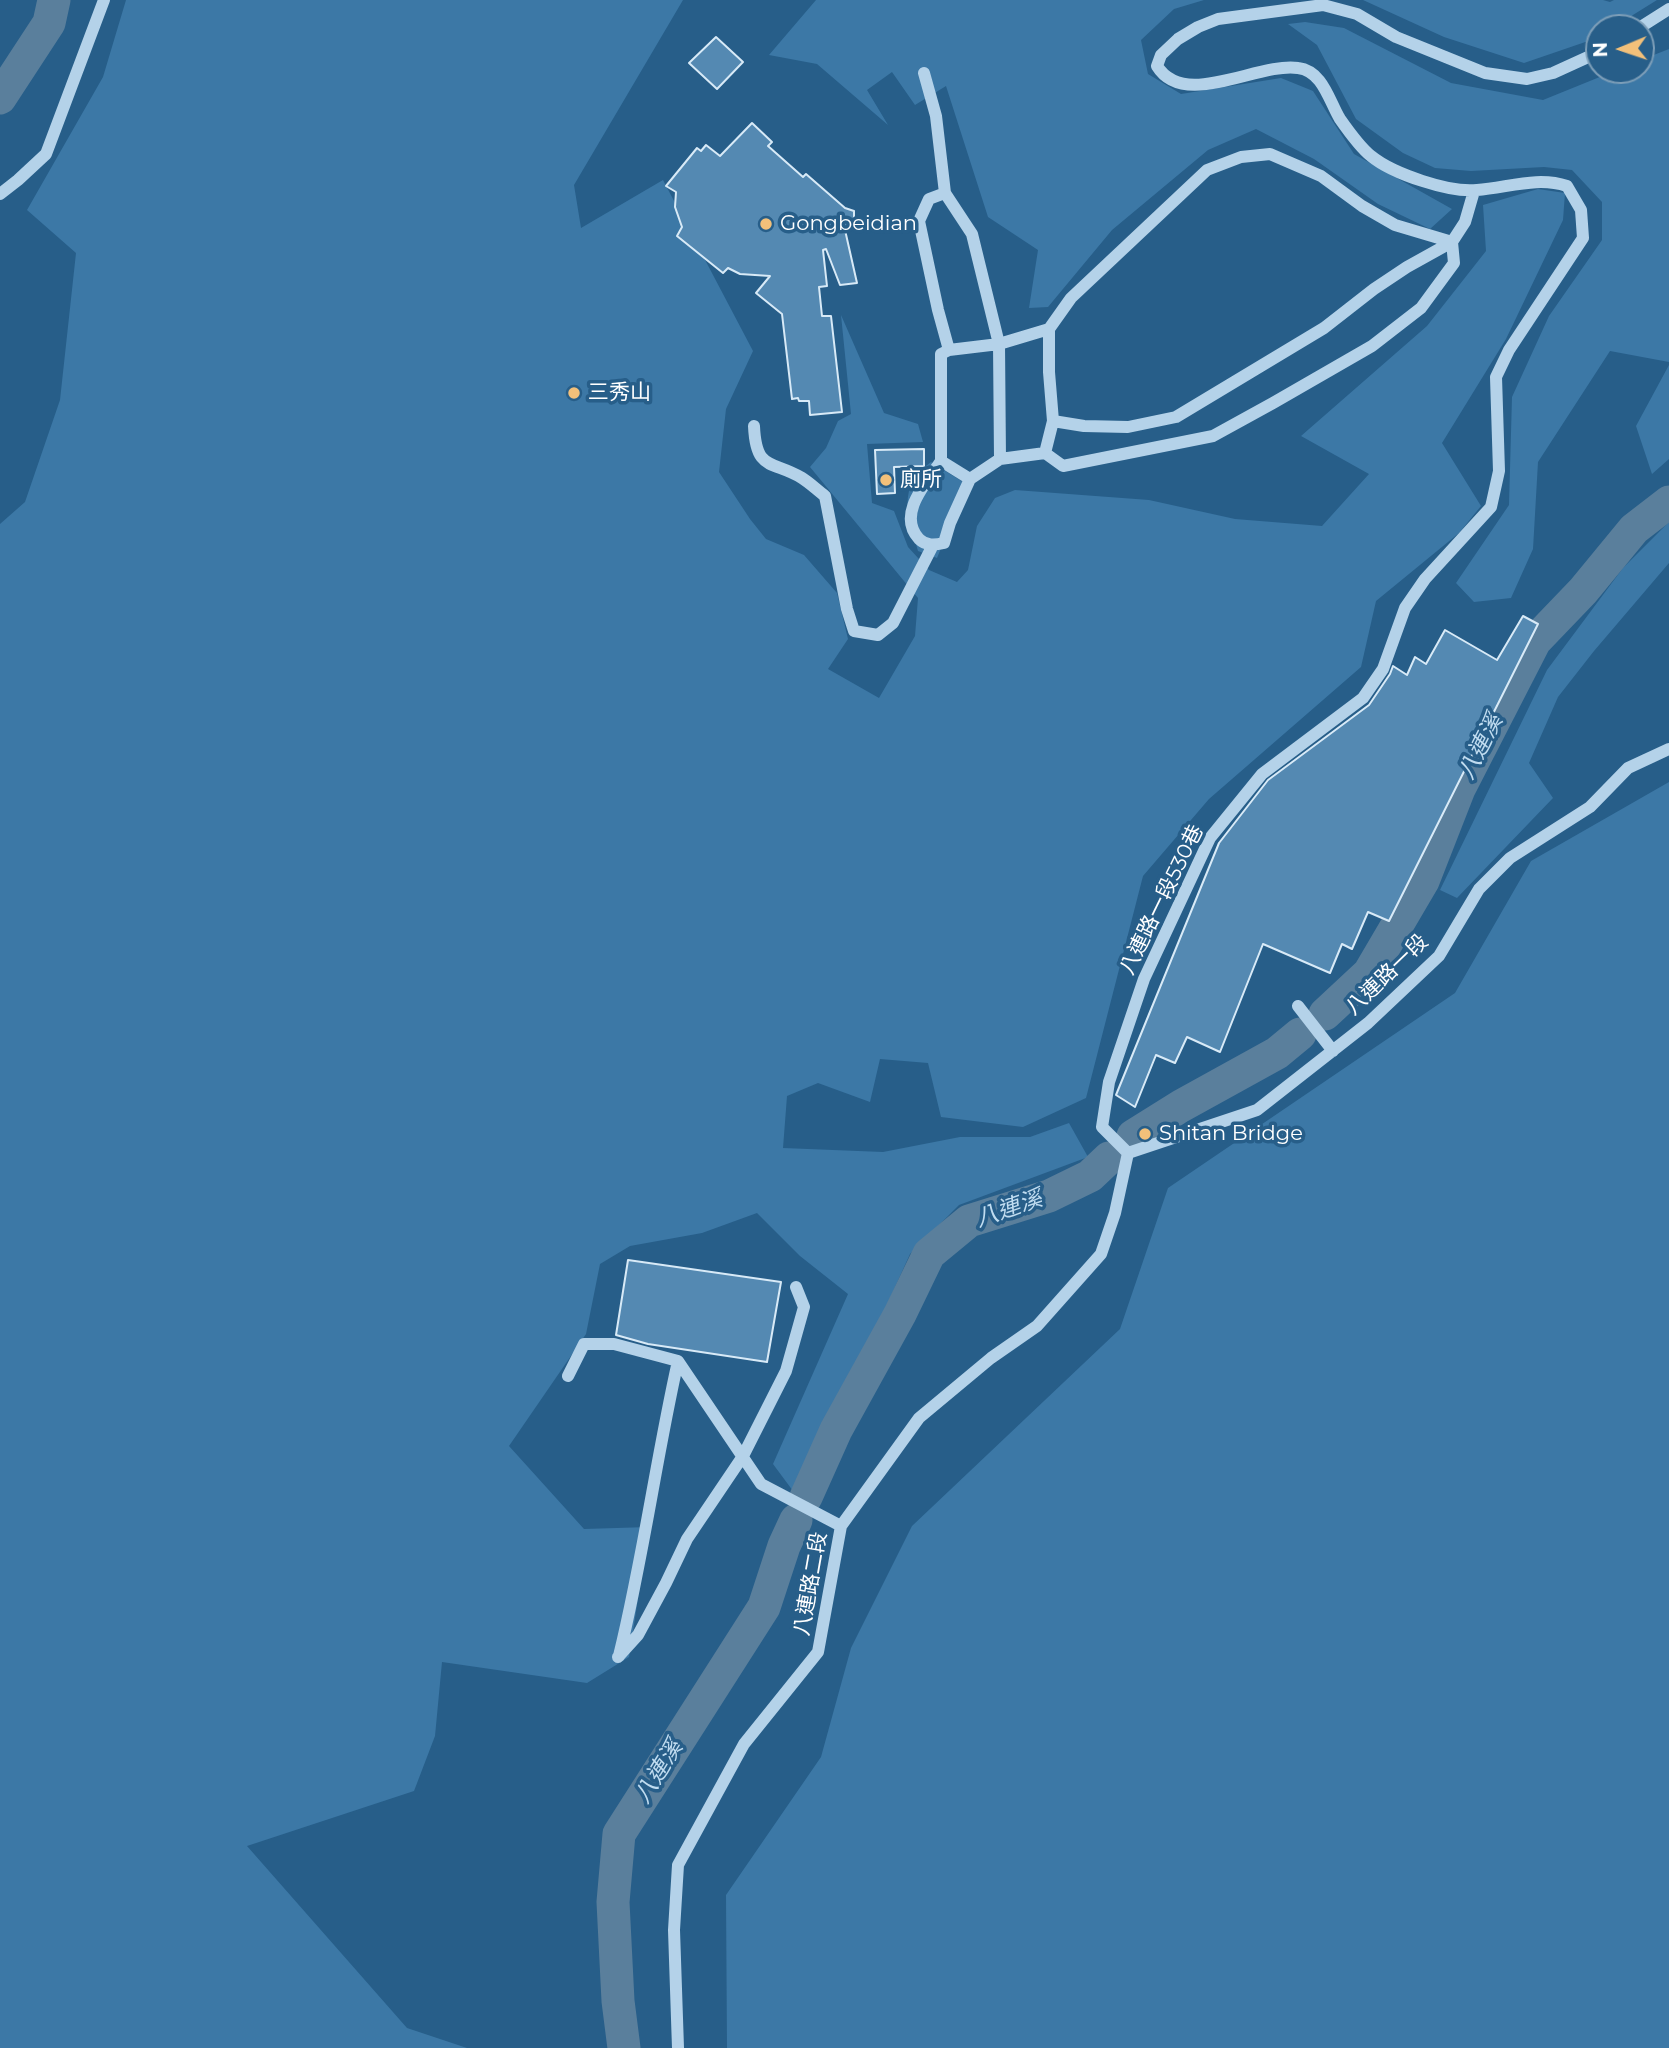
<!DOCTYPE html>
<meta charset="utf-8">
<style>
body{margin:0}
#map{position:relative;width:1669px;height:2048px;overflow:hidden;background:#275e89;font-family:Montserrat,sans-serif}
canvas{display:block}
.north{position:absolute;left:1585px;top:14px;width:70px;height:70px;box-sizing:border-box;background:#275e89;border:2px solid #7d9eb8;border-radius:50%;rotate:268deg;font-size:19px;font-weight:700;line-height:28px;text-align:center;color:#fff}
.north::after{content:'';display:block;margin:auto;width:24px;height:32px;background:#f2c07a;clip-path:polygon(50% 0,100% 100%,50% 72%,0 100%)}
</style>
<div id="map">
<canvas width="1669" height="2048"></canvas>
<div class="north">N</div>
</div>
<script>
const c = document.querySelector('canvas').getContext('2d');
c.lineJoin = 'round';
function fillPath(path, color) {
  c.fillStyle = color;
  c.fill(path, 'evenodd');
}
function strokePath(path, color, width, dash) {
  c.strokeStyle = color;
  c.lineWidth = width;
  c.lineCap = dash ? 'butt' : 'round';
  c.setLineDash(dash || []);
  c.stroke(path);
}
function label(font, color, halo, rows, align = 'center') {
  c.font = font + ' Montserrat,"Noto Sans TC",sans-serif';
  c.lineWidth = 7;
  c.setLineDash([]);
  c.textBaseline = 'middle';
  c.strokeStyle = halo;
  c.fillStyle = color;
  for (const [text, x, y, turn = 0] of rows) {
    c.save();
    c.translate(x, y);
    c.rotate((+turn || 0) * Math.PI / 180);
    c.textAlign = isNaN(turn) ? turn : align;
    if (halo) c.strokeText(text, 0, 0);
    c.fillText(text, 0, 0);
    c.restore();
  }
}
fillPath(new Path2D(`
 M126 0H683L574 185 581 228 663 180 753 351 726 409 719 472 750 519 766 539 804 555 837 593 848 639 828 669 879 698 915 636 918 598 810 467 826 448 838 421 851 414 841 315 884 413 918 424 923 442 867 444 872 503 894 511 908 547 929 570 957 582 968 570 977 526 995 498 1015 490 1149 500 1235 519 1322 526 1369 474 1301 436 1427 326 1486 251 1483 205 1538 189 1565 193 1563 220 1506 339 1442 443 1481 506 1459 533 1376 601 1361 667 1209 799 1143 876 1086 1098 1023 1127 941 1117 928 1063 880 1059 870 1102 818 1083 787 1096 783 1148 883 1152 960 1137H1030L1069 1123 1088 1157 959 1205 910 1254 885 1309 793 1491 773 1464 848 1294 800 1256 757 1213 702 1233 630 1246 600 1264 586 1334 509 1446 584 1529 649 1527 629 1657 587 1683 442 1662 435 1736 414 1791 247 1846 407 2028 467 2048H0V524L25 502 60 400 76 253 27 210 103 77Z
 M816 0H1204L1174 9 1141 40 1148 74 1181 94 1281 78 1313 91 1354 154 1452 209 1430 229 1378 204 1314 159 1256 129 1208 150 1112 230 1048 307 1029 308 1038 250 988 217 946 86 915 105 892 72 867 90 888 125 817 64 769 55Z
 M1363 0H1603L1610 2 1614 0H1657L1612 28H1599V36L1597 38 1524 63 1444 37Z
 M1305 22 1344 28 1451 83 1543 100 1617 70H1641V60L1669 49V362L1610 351 1538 462 1533 549 1511 598 1474 602 1456 583 1509 505 1512 397 1549 316 1602 240V202L1572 170 1544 167 1471 171 1435 168 1403 153 1356 119 1317 45 1288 24Z
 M1669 365V459L1652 474 1636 426Z
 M931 462 971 487 961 499 937 558 918 551C908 515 896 487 931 462Z
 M1669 522V563L1594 651 1558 697 1529 763 1553 798 1457 898 1440 890 1547 670 1623 568Z
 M1669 782V2048H727L726 1895 821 1757 851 1648 912 1526 1120 1329 1168 1188 1455 993 1531 861Z`), '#3c78a6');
strokePath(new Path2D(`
 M0 98 49 23 54 0
 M1325 1014 1369 973 1423 881 1459 789 1535 641 1583 591 1634 529 1669 502
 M1133 1136 1181 1106 1277 1053 1300 1034
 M806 1497 836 1430 900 1314 929 1254 969 1221 1049 1196 1090 1176 1109 1158
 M624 2048 618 2001 613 1902 619 1834 764 1607 784 1546 796 1520`), '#5a7f9c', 33);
const building = new Path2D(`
 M716 37 743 62 717 89 689 63Z
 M752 123 772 142 768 146 803 177 806 174 845 208 854 211V221L845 230 857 283 840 285 826 249 823 250 827 286 819 287 822 316H831L842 412 810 415 809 401H799L798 398 792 399 782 314 756 293 770 276 740 274 728 268 723 273 677 236 682 227 675 207 676 192 666 186 697 148 701 151 706 145 720 156Z
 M924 449V466L894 467 895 493 877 494 875 450Z
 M1523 616 1538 624 1389 921 1368 912 1352 949 1342 944 1330 973 1263 944 1220 1052 1187 1037 1175 1063 1156 1055 1135 1107 1116 1095 1219 843 1268 780 1369 705 1390 674 1393 666 1407 675 1415 657 1426 664 1445 630 1497 660Z
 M628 1260 781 1282 767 1362 648 1344 616 1335Z`);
fillPath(building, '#5489b2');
strokePath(building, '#d8eaf7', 2);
strokePath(new Path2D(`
 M1639 28 1669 9
 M924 73 936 116 945 193
 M0 194 18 180 46 154 104 0
 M949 350 938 310 919 221 929 199 945 193 972 234 999 344 949 350 941 354V461L970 479 1000 459
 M1053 421 1084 426 1128 427 1176 417 1324 328 1374 289 1407 267 1452 242 1454 263 1421 308 1372 346 1273 403 1213 436 1063 466 1045 453 1053 421 1049 372V329L1071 298 1207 170 1241 157 1270 154 1321 176 1362 206 1395 225 1452 242 1465 222 1474 191
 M754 426C756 472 772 460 802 478 810 483 817 490 825 496L847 609 854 631 878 635 893 623 933 545
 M1045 453 1000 459 999 344 1049 329
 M941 461C927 482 896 514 919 539 926 546 935 545 944 543L950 523 970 479
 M1298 1006 1333 1051
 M1128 1153 1102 1127 1109 1082 1144 979 1210 838 1262 774 1363 698 1383 669 1405 608 1425 579 1491 507 1499 471 1496 377 1509 350 1583 238 1581 210 1567 186C1537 176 1507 188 1477 190 1450 193 1393 174 1371 156 1362 149 1347 129 1340 119 1329 101 1323 71 1298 68 1258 62 1184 110 1157 66L1161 55 1178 39 1198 27 1218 19 1323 5 1357 14 1396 37 1485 73 1527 79 1553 73 1599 52
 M1128 1153 1257 1110 1368 1023 1439 956 1479 889 1510 858 1590 807 1628 768 1669 749
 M568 1376 584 1344H614L678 1361 761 1484 841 1526
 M619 1656C643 1559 656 1459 678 1361
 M618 1657 638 1635 666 1583 687 1539 743 1456 786 1371 804 1307 796 1287
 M678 2048 674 1930 678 1865 744 1744 818 1652 841 1526 919 1418 991 1358 1037 1326 1101 1254 1115 1213 1128 1153`), '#b4d2e9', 12);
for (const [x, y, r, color] of [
 [766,224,7,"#f2c07a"],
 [574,393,7,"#f2c07a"],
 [886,480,7,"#f2c07a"],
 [1145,1134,7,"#f2c07a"]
]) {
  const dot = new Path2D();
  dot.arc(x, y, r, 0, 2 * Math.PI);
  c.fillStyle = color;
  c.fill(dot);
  strokePath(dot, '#275e89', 2.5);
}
label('21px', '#fff', '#275e89', [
 ["Gongbeidian",780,224],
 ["三秀山",588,393],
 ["廁所",900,480],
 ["Shitan Bridge",1159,1134]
], 'left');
label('21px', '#fff', '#275e89', [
 ["八連路一段530巷",1162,900,-64],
 ["八連路一段",1387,975,-44],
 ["八連路二段",811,1584,-80]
]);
label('italic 23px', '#c0dcf0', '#275e89', [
 ["八連溪",1481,747,-63],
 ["八連溪",1009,1209,-19],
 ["八連溪",659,1772,-58]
]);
</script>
